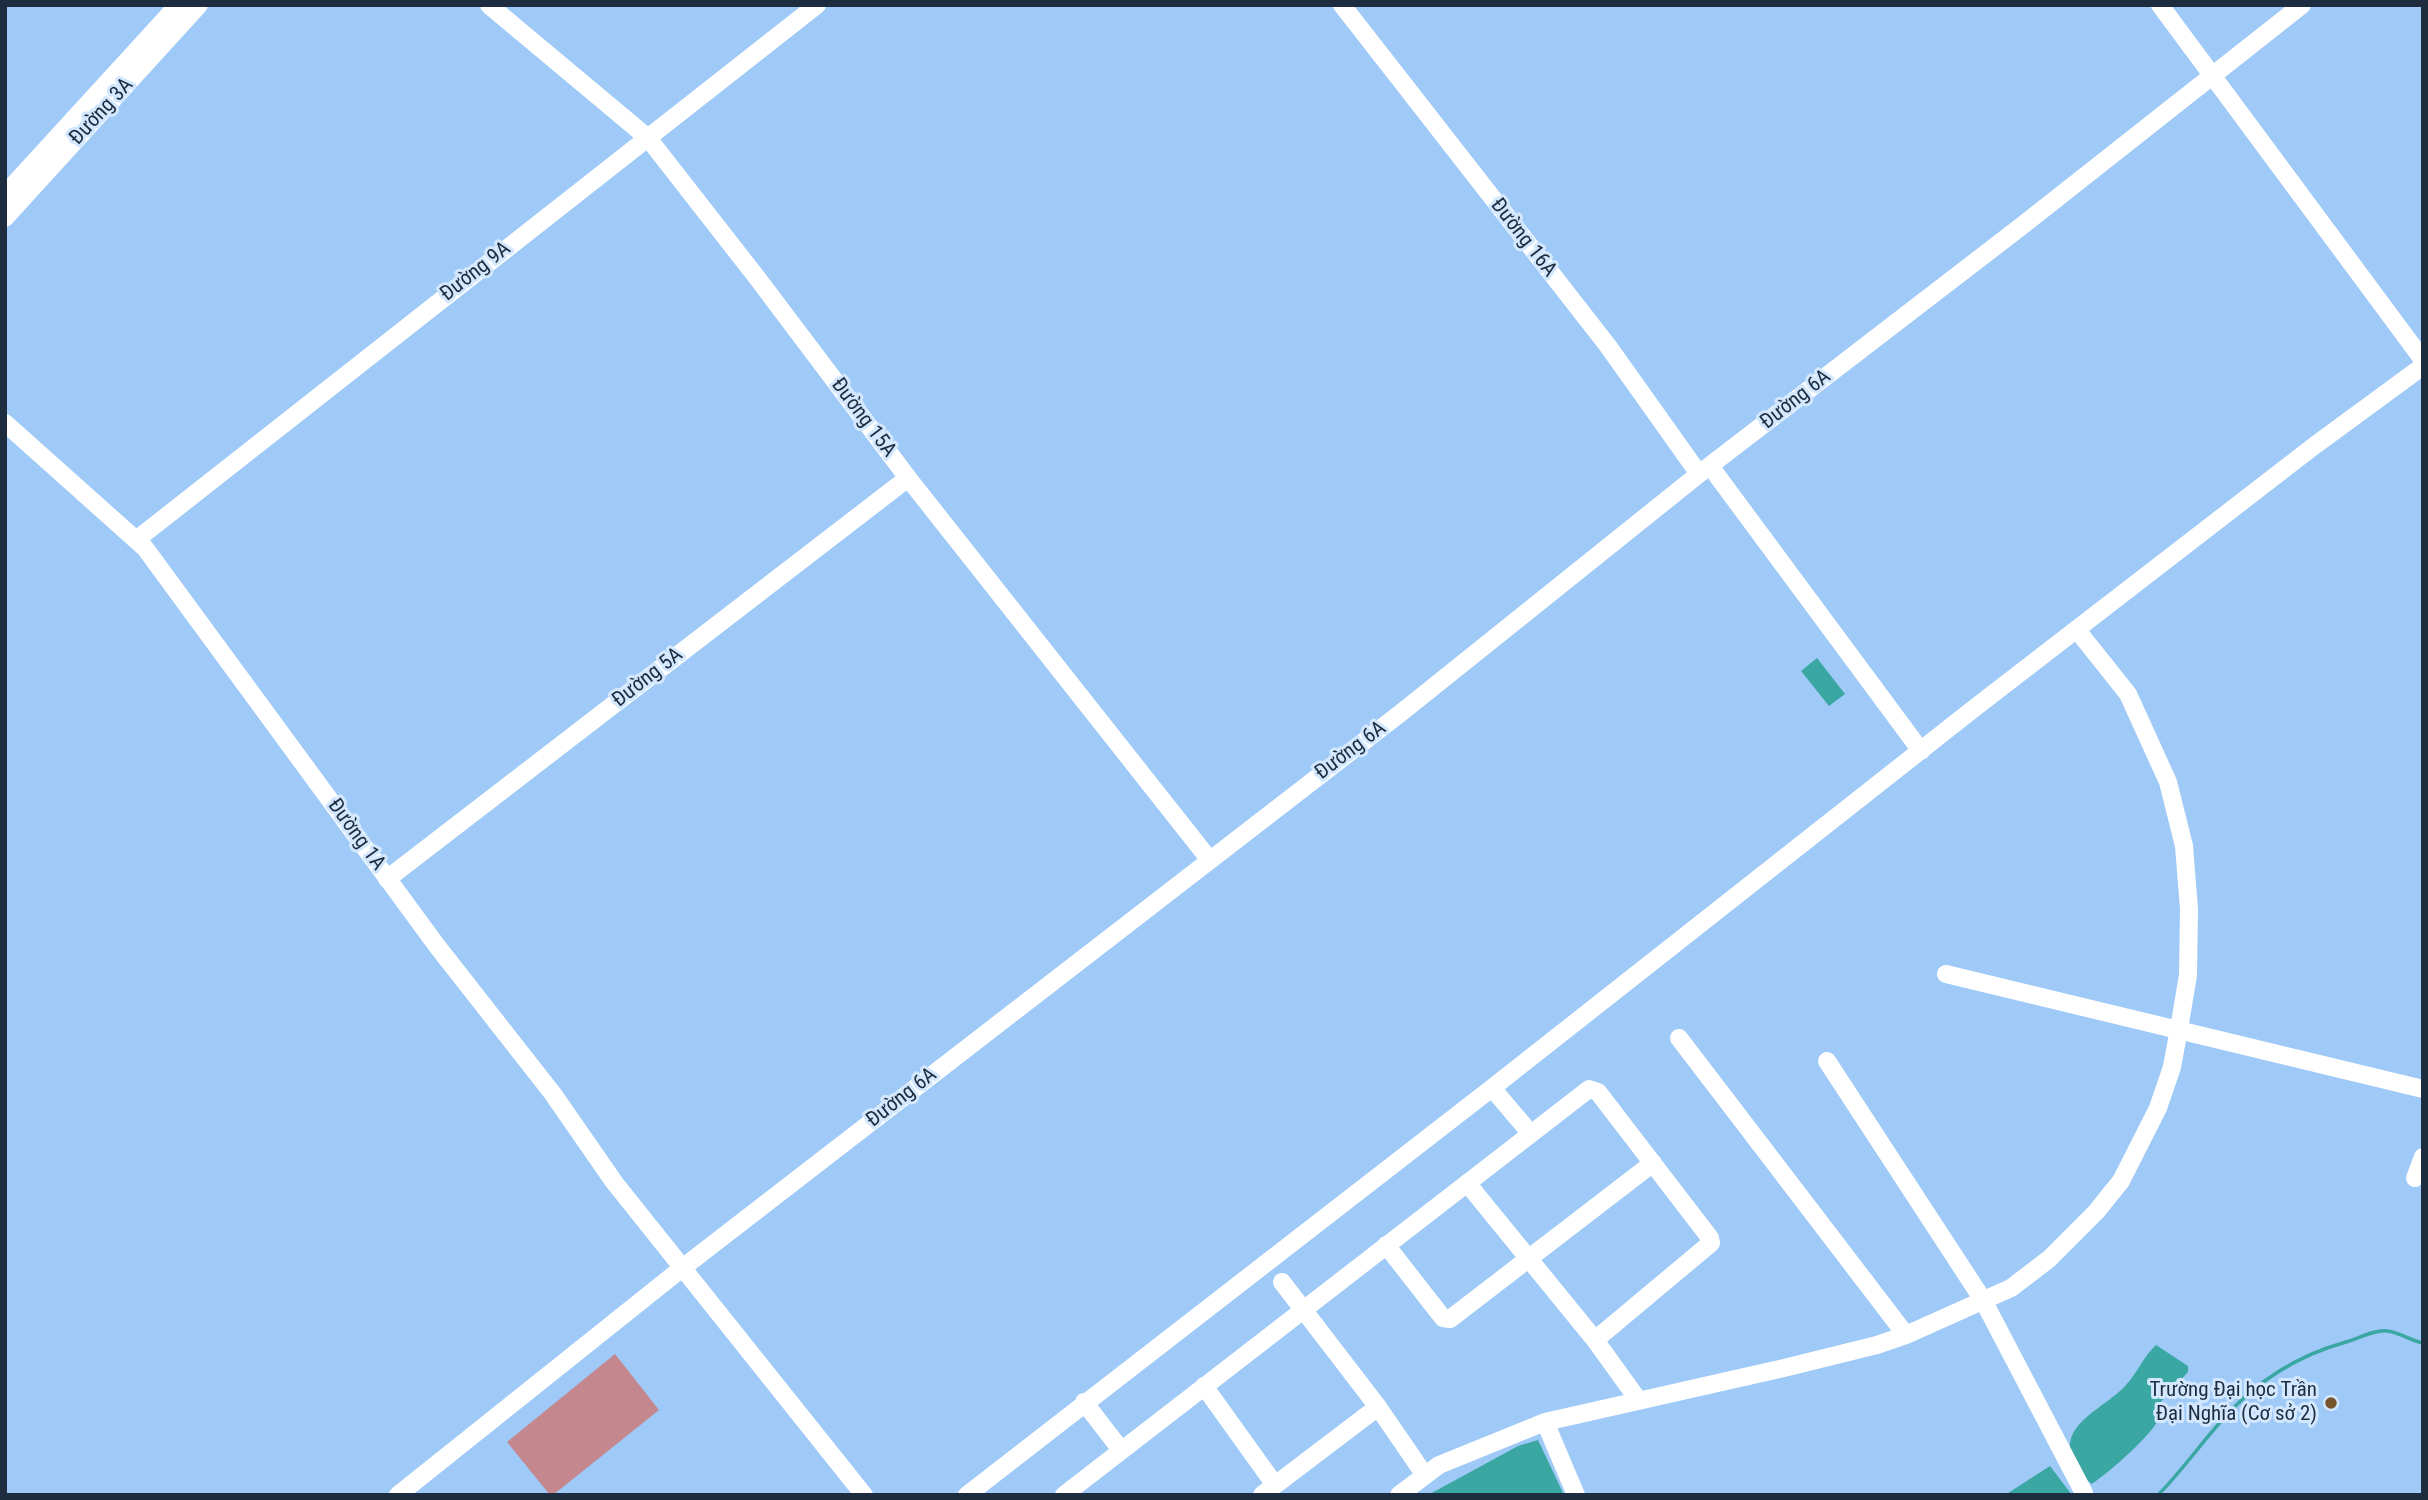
<!DOCTYPE html>
<meta charset="utf-8">
<style>
body{margin:0}
#map{position:relative;width:2428px;height:1500px;overflow:hidden;background:#9fc9f6;font-family:"Roboto Condensed",sans-serif}
canvas{display:block}
.frame{position:absolute;inset:0;border:7px solid #1d2d3f;pointer-events:none}
</style>
<div id="map">
<canvas width="2428" height="1500"></canvas>
<div class="frame"></div>
</div>
<script>
const c = document.querySelector('canvas').getContext('2d');
c.lineJoin = 'round';
function fillPath(path, color) {
  c.fillStyle = color;
  c.fill(path, 'evenodd');
}
function strokePath(path, color, width, dash) {
  c.strokeStyle = color;
  c.lineWidth = width;
  c.lineCap = dash ? 'butt' : 'round';
  c.setLineDash(dash || []);
  c.stroke(path);
}
function label(font, color, halo, rows, align = 'center') {
  c.font = font + ' "Roboto Condensed",sans-serif';
  c.lineWidth = 6;
  c.setLineDash([]);
  c.textBaseline = 'middle';
  c.strokeStyle = halo;
  c.fillStyle = color;
  for (const [text, x, y, turn = 0] of rows) {
    c.save();
    c.translate(x, y);
    c.rotate((+turn || 0) * Math.PI / 180);
    c.textAlign = isNaN(turn) ? turn : align;
    if (halo) c.strokeText(text, 0, 0);
    c.fillText(text, 0, 0);
    c.restore();
  }
}
fillPath(new Path2D(`
 M615 1354 659 1410 553 1495H550L507 1442Z`), '#c4878e');
fillPath(new Path2D(`
 M1817 658 1845 694 1829 706 1801 671Z
 M2156 1345 2188 1366V1372L2157 1406C2159 1410 2161 1411 2160 1416 2155 1433 2108 1473 2092 1484 2083 1478 2080 1473 2075 1464 2054 1425 2105 1409 2126 1385 2138 1372 2143 1357 2156 1345Z
 M1538 1440 1564 1495H1428L1518 1446Z
 M2050 1466 2072 1495H2005Z`), '#3ba7a3');
strokePath(new Path2D(`
 M2158 1495C2182 1471 2201 1443 2224 1418 2257 1381 2299 1355 2346 1342 2357 1339 2376 1329 2387 1331 2399 1332 2411 1341 2423 1343`), '#3ba7a3', 3.5);
strokePath(new Path2D(`
 M489 5 648 138 758 279 908 478 1209 859
 M1342 5 1608 346 1699 474
 M2160 5 2423 360
 M5 194 178 5
 M5 218 199 5
 M5 423 145 548 437 946 553 1094 614 1182 864 1495
 M1710 466 1921 751
 M136 540 817 5
 M387 879 908 478
 M1946 974 2423 1089
 M1679 1038 1906 1335
 M1827 1061 1983 1300 2084 1493
 M1492 1088 1531 1134
 M2415 1178 2423 1157
 M1467 1183 1595 1340 1639 1401
 M1386 1245 1443 1318 1450 1319 1653 1163
 M1282 1282 1378 1407 1424 1474
 M1204 1386 1275 1485
 M1084 1402 1121 1450
 M1545 1422 1576 1495
 M398 1495 681 1269 1402 712 1699 474 2023 225 2302 5
 M967 1495 1492 1088 1972 710 2314 446 2423 366
 M1064 1495 1589 1089 1598 1092 1710 1238 1711 1243 1595 1340
 M1262 1495 1378 1407
 M1399 1495 1439 1465 1545 1422 1784 1368 1877 1345 1906 1335 2011 1288 2049 1259 2096 1212 2121 1181 2158 1108 2172 1067 2179 1029 2188 975 2189 909 2184 846 2168 782 2128 694 2077 630`), '#fff', 18);
for (const [x, y, r, color] of [
 [2331,1403,7,"#74542a"]
]) {
  const dot = new Path2D();
  dot.arc(x, y, r, 0, 2 * Math.PI);
  c.fillStyle = color;
  c.fill(dot);
  strokePath(dot, '#d3e8ff', 2.5);
}
label('21px', '#1d2d3f', '#d3e8ff', [
 ["Đường 3A",102,112,-47],
 ["Đường 16A",1523,238,52],
 ["Đường 9A",476,272,-38],
 ["Đường 6A",1796,400,-38],
 ["Đường 15A",863,418,53],
 ["Đường 5A",648,678,-38],
 ["Đường 6A",1351,751,-37],
 ["Đường 1A",356,835,54],
 ["Đường 6A",902,1098,-38]
]);
label('21px', '#1d2d3f', '#d3e8ff', [
 ["Trường Đại học Trần",2317,1391],
 ["Đại Nghĩa (Cơ sở 2)",2317,1415]
], 'right');
</script>
